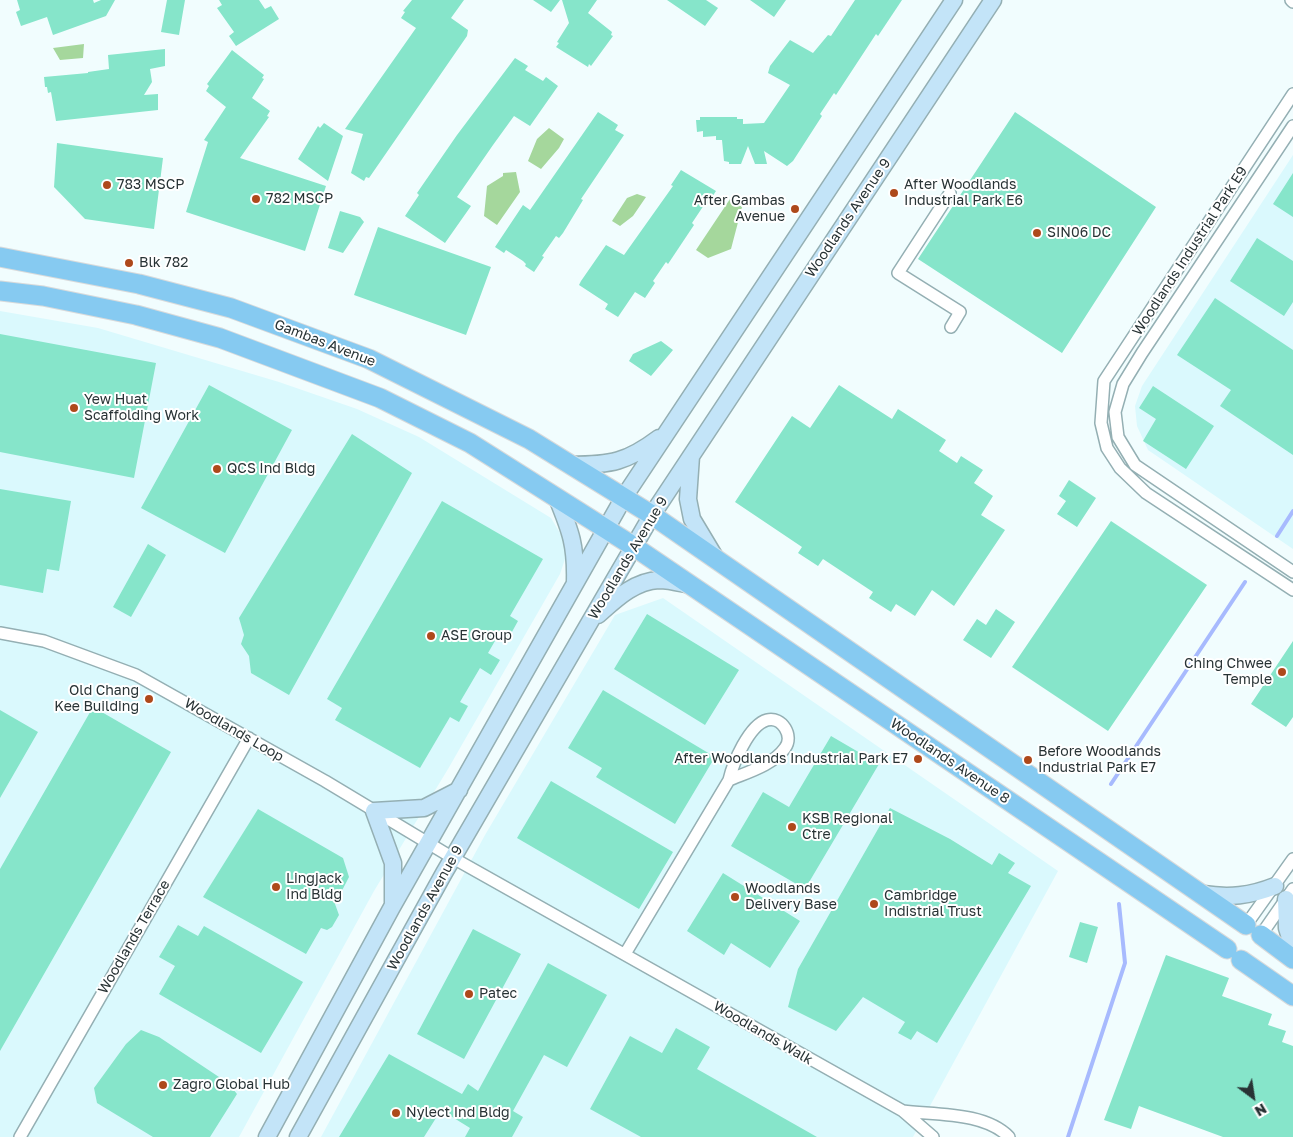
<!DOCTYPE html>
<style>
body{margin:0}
#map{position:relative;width:1293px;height:1137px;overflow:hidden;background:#f1fdfe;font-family:"Golos Text",sans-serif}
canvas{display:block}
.north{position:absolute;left:1228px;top:1072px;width:50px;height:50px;-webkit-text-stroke:4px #fff;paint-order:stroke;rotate:149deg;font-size:14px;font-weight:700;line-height:20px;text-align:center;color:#283335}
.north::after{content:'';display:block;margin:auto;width:18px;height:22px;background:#283335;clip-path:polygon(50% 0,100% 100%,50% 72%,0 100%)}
</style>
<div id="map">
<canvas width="1293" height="1137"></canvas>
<div class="north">N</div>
</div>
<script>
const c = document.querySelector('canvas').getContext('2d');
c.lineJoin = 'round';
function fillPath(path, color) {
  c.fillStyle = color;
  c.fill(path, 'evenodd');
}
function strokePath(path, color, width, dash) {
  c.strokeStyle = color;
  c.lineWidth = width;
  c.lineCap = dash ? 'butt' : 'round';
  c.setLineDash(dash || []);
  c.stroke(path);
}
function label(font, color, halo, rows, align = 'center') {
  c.font = font + ' "Golos Text",sans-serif';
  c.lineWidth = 4;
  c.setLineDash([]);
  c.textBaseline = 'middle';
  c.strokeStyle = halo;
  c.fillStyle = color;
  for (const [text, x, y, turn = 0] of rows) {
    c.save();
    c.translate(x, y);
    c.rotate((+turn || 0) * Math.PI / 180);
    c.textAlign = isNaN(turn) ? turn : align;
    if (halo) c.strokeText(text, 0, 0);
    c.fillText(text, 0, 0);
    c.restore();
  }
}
fillPath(new Path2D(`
 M1293 155V549L1148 450 1137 426 1135 406 1142 386Z
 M0 311 98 328 279 382 357 409 419 437 551 518 563 538 566 556 560 574 448 769 374 891 239 1137H0Z
 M663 598 1058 871 913 1137H321L485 835 615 615Z`), '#daf9fd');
fillPath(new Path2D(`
 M84 44 83 58 60 60 53 48Z
 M549 128 564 139 559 148 541 169 528 161 537 139Z
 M516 172 520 192 497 225 484 216 487 186 503 176V173Z
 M637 194 646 197 633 216 620 226 612 221 627 198Z
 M730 199 742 207 731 249 708 258 696 250Z`), '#a5d79c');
strokePath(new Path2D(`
 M1277 536 1293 511
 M1111 784 1245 582
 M1068 1137 1125 963 1119 904`), '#a7bafe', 4);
fillPath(new Path2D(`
 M17 0H93L94 3 101 0H115L106 16 53 35 47 17 21 26 16 12 20 10Z
 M167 0H185L179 35 161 32Z
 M219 0H259L265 9 271 6 279 19 236 46 229 36 234 32 217 8 222 5Z
 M412 0H464L451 18 468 30 467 36 369 178 366 177 364 181 351 173 363 134 345 129 416 28 401 18 405 12 403 11Z
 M533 0H560L551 12Z
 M562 0H597L588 13 612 32 611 35 613 36 591 66 589 64 588 67 556 47 559 43 557 42 569 23Z
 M667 0H706L718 8 705 26Z
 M750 0H786L774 17Z
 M855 0H902L878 36 876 34 836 95 834 93 820 114 822 116 793 161 787 166 764 151 767 164H755L748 146 741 164H729V162L724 161 722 140H716V136L703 137V131L697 132 696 120H700V117H737V119H743V124L764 123 790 85 768 73 770 66 790 40 813 53 828 35 831 36Z
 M165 49V66L150 69 152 82 144 95 158 94V110L56 121 51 92 48 93 47 87H45L44 77 88 73V72L109 69 108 55Z
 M232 50 264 75 262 78 264 79 252 98 270 111 267 116 269 117 240 158 326 186 305 251 186 212 208 142 204 140 226 107 206 91 209 86 207 84Z
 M515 58 528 66 525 70 543 81 546 77 558 86 530 126 514 116 493 145 457 197 471 206 445 243 405 216 419 195 417 193 457 135Z
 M598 112 618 125 615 130 624 135 581 199 583 200 563 233 559 238 556 236 542 256 544 257 534 272 525 266 526 264 523 261 506 250 504 253 495 247 523 205 530 210Z
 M1015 112 1156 207 1062 353 918 259Z
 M324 123 343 136 328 181 298 159 318 126 320 128Z
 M57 143 163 158 154 229 85 219 54 187Z
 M681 170 716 191 706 206 704 205 692 223 694 225 668 264 666 262 653 281 655 283 645 298 635 292 618 317 605 309 608 304 579 285 581 281 606 245 624 255 673 186 671 185Z
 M1293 173V217L1273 204Z
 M340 211 360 217 364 222 343 253 328 248Z
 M378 227 491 267 466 335 354 295Z
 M1257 238 1293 261V302L1284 316 1230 281Z
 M1215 298 1293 350V455L1220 406 1231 390 1177 355Z
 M0 334 156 363 134 478 0 452Z
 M661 341 673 350 651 376 629 361 633 354Z
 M209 385 292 430 225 553 141 508Z
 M839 385 892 419 898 409 946 440 939 451 957 463 961 456 983 470 974 483 993 496 981 515 1005 530 954 606 932 590 915 616 896 604 891 612 869 598 873 592 823 559 818 566 798 553 802 547 735 502 792 416 810 428Z
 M1153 386 1214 426 1186 469 1143 441 1156 419 1139 408Z
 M352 434 412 473 289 695 251 673 249 656 241 644 244 635 239 618Z
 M1069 480 1096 498 1077 527 1057 514 1066 501 1059 496Z
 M0 489 71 501 59 571 47 569 43 593 0 585Z
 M442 501 543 559 510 616 518 621 508 639 499 634 488 653 500 660 491 675 480 668 460 702 468 706 459 722 450 717 420 768 335 720 342 708 327 699Z
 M1111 521 1207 585 1108 731 1012 667Z
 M148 544 166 555 131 617 113 607Z
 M996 609 1015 622 991 658 963 640 977 619 986 625Z
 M647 614 739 670 705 725 614 669Z
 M1293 641V717L1286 727 1251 704Z
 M603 690 715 757 675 824 596 777 602 768 568 748Z
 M93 707 171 752 0 1051V869Z
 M0 710 38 732 0 798Z
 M831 736 879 764 805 889 731 846 763 792 789 807Z
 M551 781 673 852 639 909 517 838Z
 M890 808 950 839 992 865 999 853 1015 863 1008 873 1031 886 937 1043 917 1031 911 1040 898 1033 905 1022 863 997 836 1031 788 1007 798 969Z
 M258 809 343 858 349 877 335 904 339 915 332 927 327 930 321 928 306 954 203 897Z
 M723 873 800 921 770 968 731 943 724 955 687 931Z
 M1080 922 1098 927 1087 963 1069 957Z
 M178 925 198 936 204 926 303 982 261 1053 159 994 175 966 159 957Z
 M473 929 521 954 464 1059 417 1034Z
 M1166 955 1229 978 1222 996 1272 1014 1268 1025 1286 1031 1282 1042 1293 1046V1137H1223L1139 1106 1131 1129 1104 1120Z
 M548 963 607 995 567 1067 544 1055 513 1111 523 1117 512 1137H465L470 1128 441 1110 424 1137H339L389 1054 462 1094 468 1084 478 1091Z
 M676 1028 710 1047 697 1069 817 1137H641L590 1109 630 1036 662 1053Z
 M141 1030 159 1037 228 1083 237 1094 210 1137H153L97 1103 94 1088 126 1044Z`), '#86e5ca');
const street = new Path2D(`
 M1291 0 1293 2
 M1293 94 1104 381 1101 423 1107 448 1120 468 1146 493 1293 590
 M1293 126 1142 353 1123 384 1115 412 1118 437 1135 465 1293 572
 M950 193 898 273 960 312 951 327
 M0 633 44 641 136 675 325 781 453 858 903 1111 933 1137
 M1246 925 1293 859
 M1261 935 1293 889
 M625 954 729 780C733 763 749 725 767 720 782 716 794 736 785 748 773 765 748 772 729 780
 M903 1111C936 1115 985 1112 1009 1137
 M20 1137 249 738`);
const secondary = new Path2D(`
 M691 456 688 499 692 519 716 559
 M571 465C611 465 627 462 659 438
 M557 498C571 532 576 546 575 582
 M598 615C615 600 634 581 659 580 669 580 680 583 690 585
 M1203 894C1229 898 1250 896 1275 886
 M1286 899 1287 928 1293 947
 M393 903V863L374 811 424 808 459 790
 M267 1137 392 907 624 497 954 0
 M298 1137 444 873 652 515 993 0`);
const primary = new Path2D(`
 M0 257 139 284 231 308 369 359 529 439 652 515 1246 925
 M0 291 43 296 136 315 220 338 380 398 470 443 633 546 1227 949
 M1261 935 1293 959
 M1241 960 1293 996`);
strokePath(street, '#94afb3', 14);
strokePath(secondary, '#94afb3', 19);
strokePath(primary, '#d8dadb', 21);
strokePath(street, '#fff', 11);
strokePath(secondary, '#c3e4f8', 16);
strokePath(primary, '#86caf1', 19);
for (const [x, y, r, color] of [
 [107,185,5,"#ae491b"],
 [894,193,5,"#ae491b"],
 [256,199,5,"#ae491b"],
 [795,209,5,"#ae491b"],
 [1037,233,5,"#ae491b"],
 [129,263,5,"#ae491b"],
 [74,408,5,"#ae491b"],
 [217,469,5,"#ae491b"],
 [431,636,5,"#ae491b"],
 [1282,672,5,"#ae491b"],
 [149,699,5,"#ae491b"],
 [918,759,5,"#ae491b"],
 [1028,760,5,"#ae491b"],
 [792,827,5,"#ae491b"],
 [276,887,5,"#ae491b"],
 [735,897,5,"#ae491b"],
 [874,904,5,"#ae491b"],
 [469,994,5,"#ae491b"],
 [163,1085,5,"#ae491b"],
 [396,1113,5,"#ae491b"]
]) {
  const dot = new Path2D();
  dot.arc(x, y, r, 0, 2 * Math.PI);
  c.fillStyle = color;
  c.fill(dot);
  strokePath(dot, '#fff', 2);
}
label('14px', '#283335', '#fff', [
 ["783 MSCP",117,185],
 ["After Woodlands",904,185],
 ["Industrial Park E6",904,201],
 ["782 MSCP",266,199],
 ["After Gambas",785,201,"right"],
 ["Avenue",785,217,"right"],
 ["SIN06 DC",1047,233],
 ["Blk 782",139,263],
 ["Yew Huat",84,400],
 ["Scaffolding Work",84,416],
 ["QCS Ind Bldg",227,469],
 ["ASE Group",441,636],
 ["Ching Chwee",1272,664,"right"],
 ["Temple",1272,680,"right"],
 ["Old Chang",139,691,"right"],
 ["Kee Building",139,707,"right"],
 ["Before Woodlands",1038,752],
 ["Industrial Park E7",1038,768],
 ["After Woodlands Industrial Park E7",908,759,"right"],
 ["KSB Regional",802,819],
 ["Ctre",802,835],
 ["Lingjack",286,879],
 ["Ind Bldg",286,895],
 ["Woodlands",745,889],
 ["Delivery Base",745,905],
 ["Cambridge",884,896],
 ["Indistrial Trust",884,912],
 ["Patec",479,994],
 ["Zagro Global Hub",173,1085],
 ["Nylect Ind Bldg",406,1113]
], 'left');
label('14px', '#283335', '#fff', [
 ["Woodlands Avenue 9",848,218,-56],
 ["Woodlands Industrial Park E9",1190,251,-57],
 ["Gambas Avenue",325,343,21],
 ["Woodlands Avenue 9",628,558,-59],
 ["Woodlands Loop",234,730,30],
 ["Woodlands Avenue 8",950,761,34],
 ["Woodlands Avenue 9",425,908,-61],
 ["Woodlands Terrace",134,937,-60],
 ["Woodlands Walk",763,1033,30]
]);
</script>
